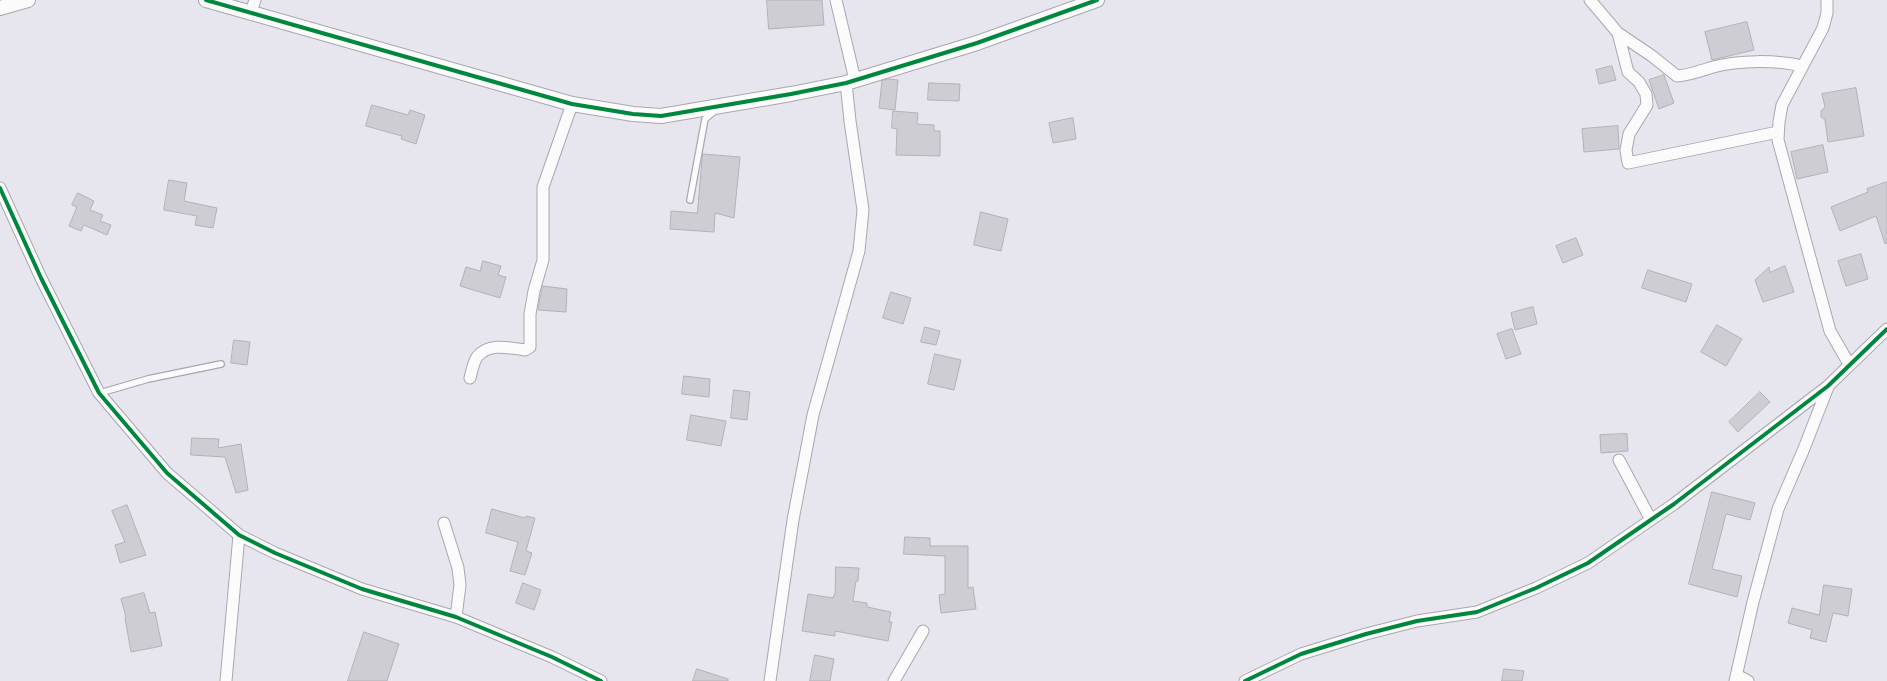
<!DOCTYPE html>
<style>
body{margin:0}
canvas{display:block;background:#e7e5ee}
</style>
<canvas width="1887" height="681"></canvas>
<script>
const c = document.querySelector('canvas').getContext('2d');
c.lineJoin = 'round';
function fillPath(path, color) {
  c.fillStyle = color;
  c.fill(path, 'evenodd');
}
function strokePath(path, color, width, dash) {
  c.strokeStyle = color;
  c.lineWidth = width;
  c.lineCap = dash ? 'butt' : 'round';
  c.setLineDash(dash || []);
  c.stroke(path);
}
const building = new Path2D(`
 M767 0H822L824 25 769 29Z
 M1747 22 1754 50 1712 60 1705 32Z
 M1612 66 1616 80 1599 84 1596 70Z
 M1664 75 1674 103 1659 109 1649 80Z
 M888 79 898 80 895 110 879 108 882 81Z
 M929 83 960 84 959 101 928 100Z
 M1856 88 1864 136 1828 142 1825 120 1821 117V111L1825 107 1822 94Z
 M372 105 408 115 410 110 425 115 416 144 401 139 402 136 366 126Z
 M893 111 918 113 917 124 934 125V131H940V156L896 155 897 129 892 128Z
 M1073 118 1076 139 1053 143 1049 123Z
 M1618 126 1619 149 1584 152 1582 129Z
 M1823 145 1828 172 1797 179 1791 152Z
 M703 154 740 157 734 218 715 213 714 232 670 229 671 211 697 213Z
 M169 180 187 183 184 201 217 208 213 228 195 225 197 216 164 210Z
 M1887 182V243L1885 244 1876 216 1840 231 1831 207 1868 192 1867 189Z
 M78 193 94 201 90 210 103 215 100 221 111 225 107 235 84 225 81 231 69 226 77 207 72 205Z
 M981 212 1008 219 1001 251 974 245Z
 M1576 238 1583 255 1563 263 1556 246Z
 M1861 254 1868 279 1846 286 1838 261Z
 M483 261 501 266 498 275 506 277 500 298 460 286 466 267 480 271Z
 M1785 266 1794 292 1763 302 1755 280 1769 267 1770 272Z
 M1648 270 1692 284 1686 302 1642 288Z
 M543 286 567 289 566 312 538 310Z
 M891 292 911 298 903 324 883 318Z
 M1533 307 1537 324 1515 330 1511 313Z
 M1717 325 1742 339 1726 366 1701 352Z
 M925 327 940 331 936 345 921 342Z
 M1512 329 1521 354 1506 359 1497 334Z
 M234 340 250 342 247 365 231 363Z
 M935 354 961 360 954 390 928 384Z
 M684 376 710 379 709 397 682 394Z
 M734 390 750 392 747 420 731 418Z
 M1760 392 1770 402 1738 432 1729 422Z
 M691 415 726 421 721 446 687 440Z
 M1627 434 1628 451 1601 453 1600 435Z
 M192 438 219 439 218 448 241 444 248 490 236 493 225 457 191 455Z
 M1712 492 1755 503 1750 520 1726 514 1712 569 1742 576 1737 597 1689 584Z
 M127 505 146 555 120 563 115 545 125 542 112 511Z
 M492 509 525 518 526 516 535 518 526 551 532 553 525 575 510 571 518 542 486 533Z
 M905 537 930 538V546H968V588L973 587 976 609 941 613 939 595 945 594V556L904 554Z
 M836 567 859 568 858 581H856L853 601 867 603V607L891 612 889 622H892L888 641 835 631V636L802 631 808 594 833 598 835 593Z
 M523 583 541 590 534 610 516 603Z
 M1824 585 1852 589 1848 616 1833 613 1826 642 1810 638 1812 630 1788 623 1792 608 1819 615Z
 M144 593 150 613 155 612 162 646 131 652 125 618 126 617 121 599Z
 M364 632 399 644 387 681H348Z
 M815 655 834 659 830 681H810Z
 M697 669 728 679V681H693Z
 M1504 669 1524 671 1522 681H1502Z`);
fillPath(building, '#cecdd4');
strokePath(building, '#b3b1b8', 1);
const service = new Path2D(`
 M690 200 705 119 715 111
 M100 393 148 379 221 364`);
const minor = new Path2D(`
 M836 0 855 80
 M1590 0 1618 33 1652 56 1677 76C1690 75 1700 71 1713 67 1739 60 1776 60 1802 66
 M1827 0V13L1823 28 1782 105 1779 122 1778 140 1830 331 1849 364
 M251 12 255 0
 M1618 33 1628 72 1639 82 1646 94 1647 105 1629 134 1626 150 1628 163 1778 132
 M0 188 41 278 99 393 167 473 239 535 275 553 362 589 456 617 552 657 601 681
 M470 378C472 371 473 363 477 357 488 342 511 348 525 350L530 347V314L534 291 543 260V187L572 104
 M1619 460 1651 520
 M444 523 458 568 460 585 456 617
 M1737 675 1748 681
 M226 681 239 535
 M770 681 793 520 813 415 859 251 863 210 850 121 846 83
 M894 681 923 631
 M1245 681 1301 654 1366 634 1417 621 1477 612 1536 588 1588 563 1674 504 1828 386 1887 329
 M1735 681 1753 602 1778 509 1803 451 1828 387`);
const tertiary = new Path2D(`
 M206 0 572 104 633 114 661 116 791 94 846 83 977 43 1097 0
 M0 8 28 0`);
strokePath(service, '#a9a7ae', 8);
strokePath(minor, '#a9a7ae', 13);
strokePath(tertiary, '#a9a7ae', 16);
strokePath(service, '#fbfbfc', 5.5);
strokePath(minor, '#fbfbfc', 11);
strokePath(tertiary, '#fbfbfc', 14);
strokePath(new Path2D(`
 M206 0 572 104 633 114 661 116 791 94 846 83 977 43 1097 0
 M0 188 41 278 99 393 167 473 239 535 275 553 362 589 456 617 552 657 601 681
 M1245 681 1301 654 1366 634 1417 621 1477 612 1536 588 1588 563 1674 504 1828 386 1887 329`), '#00873e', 4);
</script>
